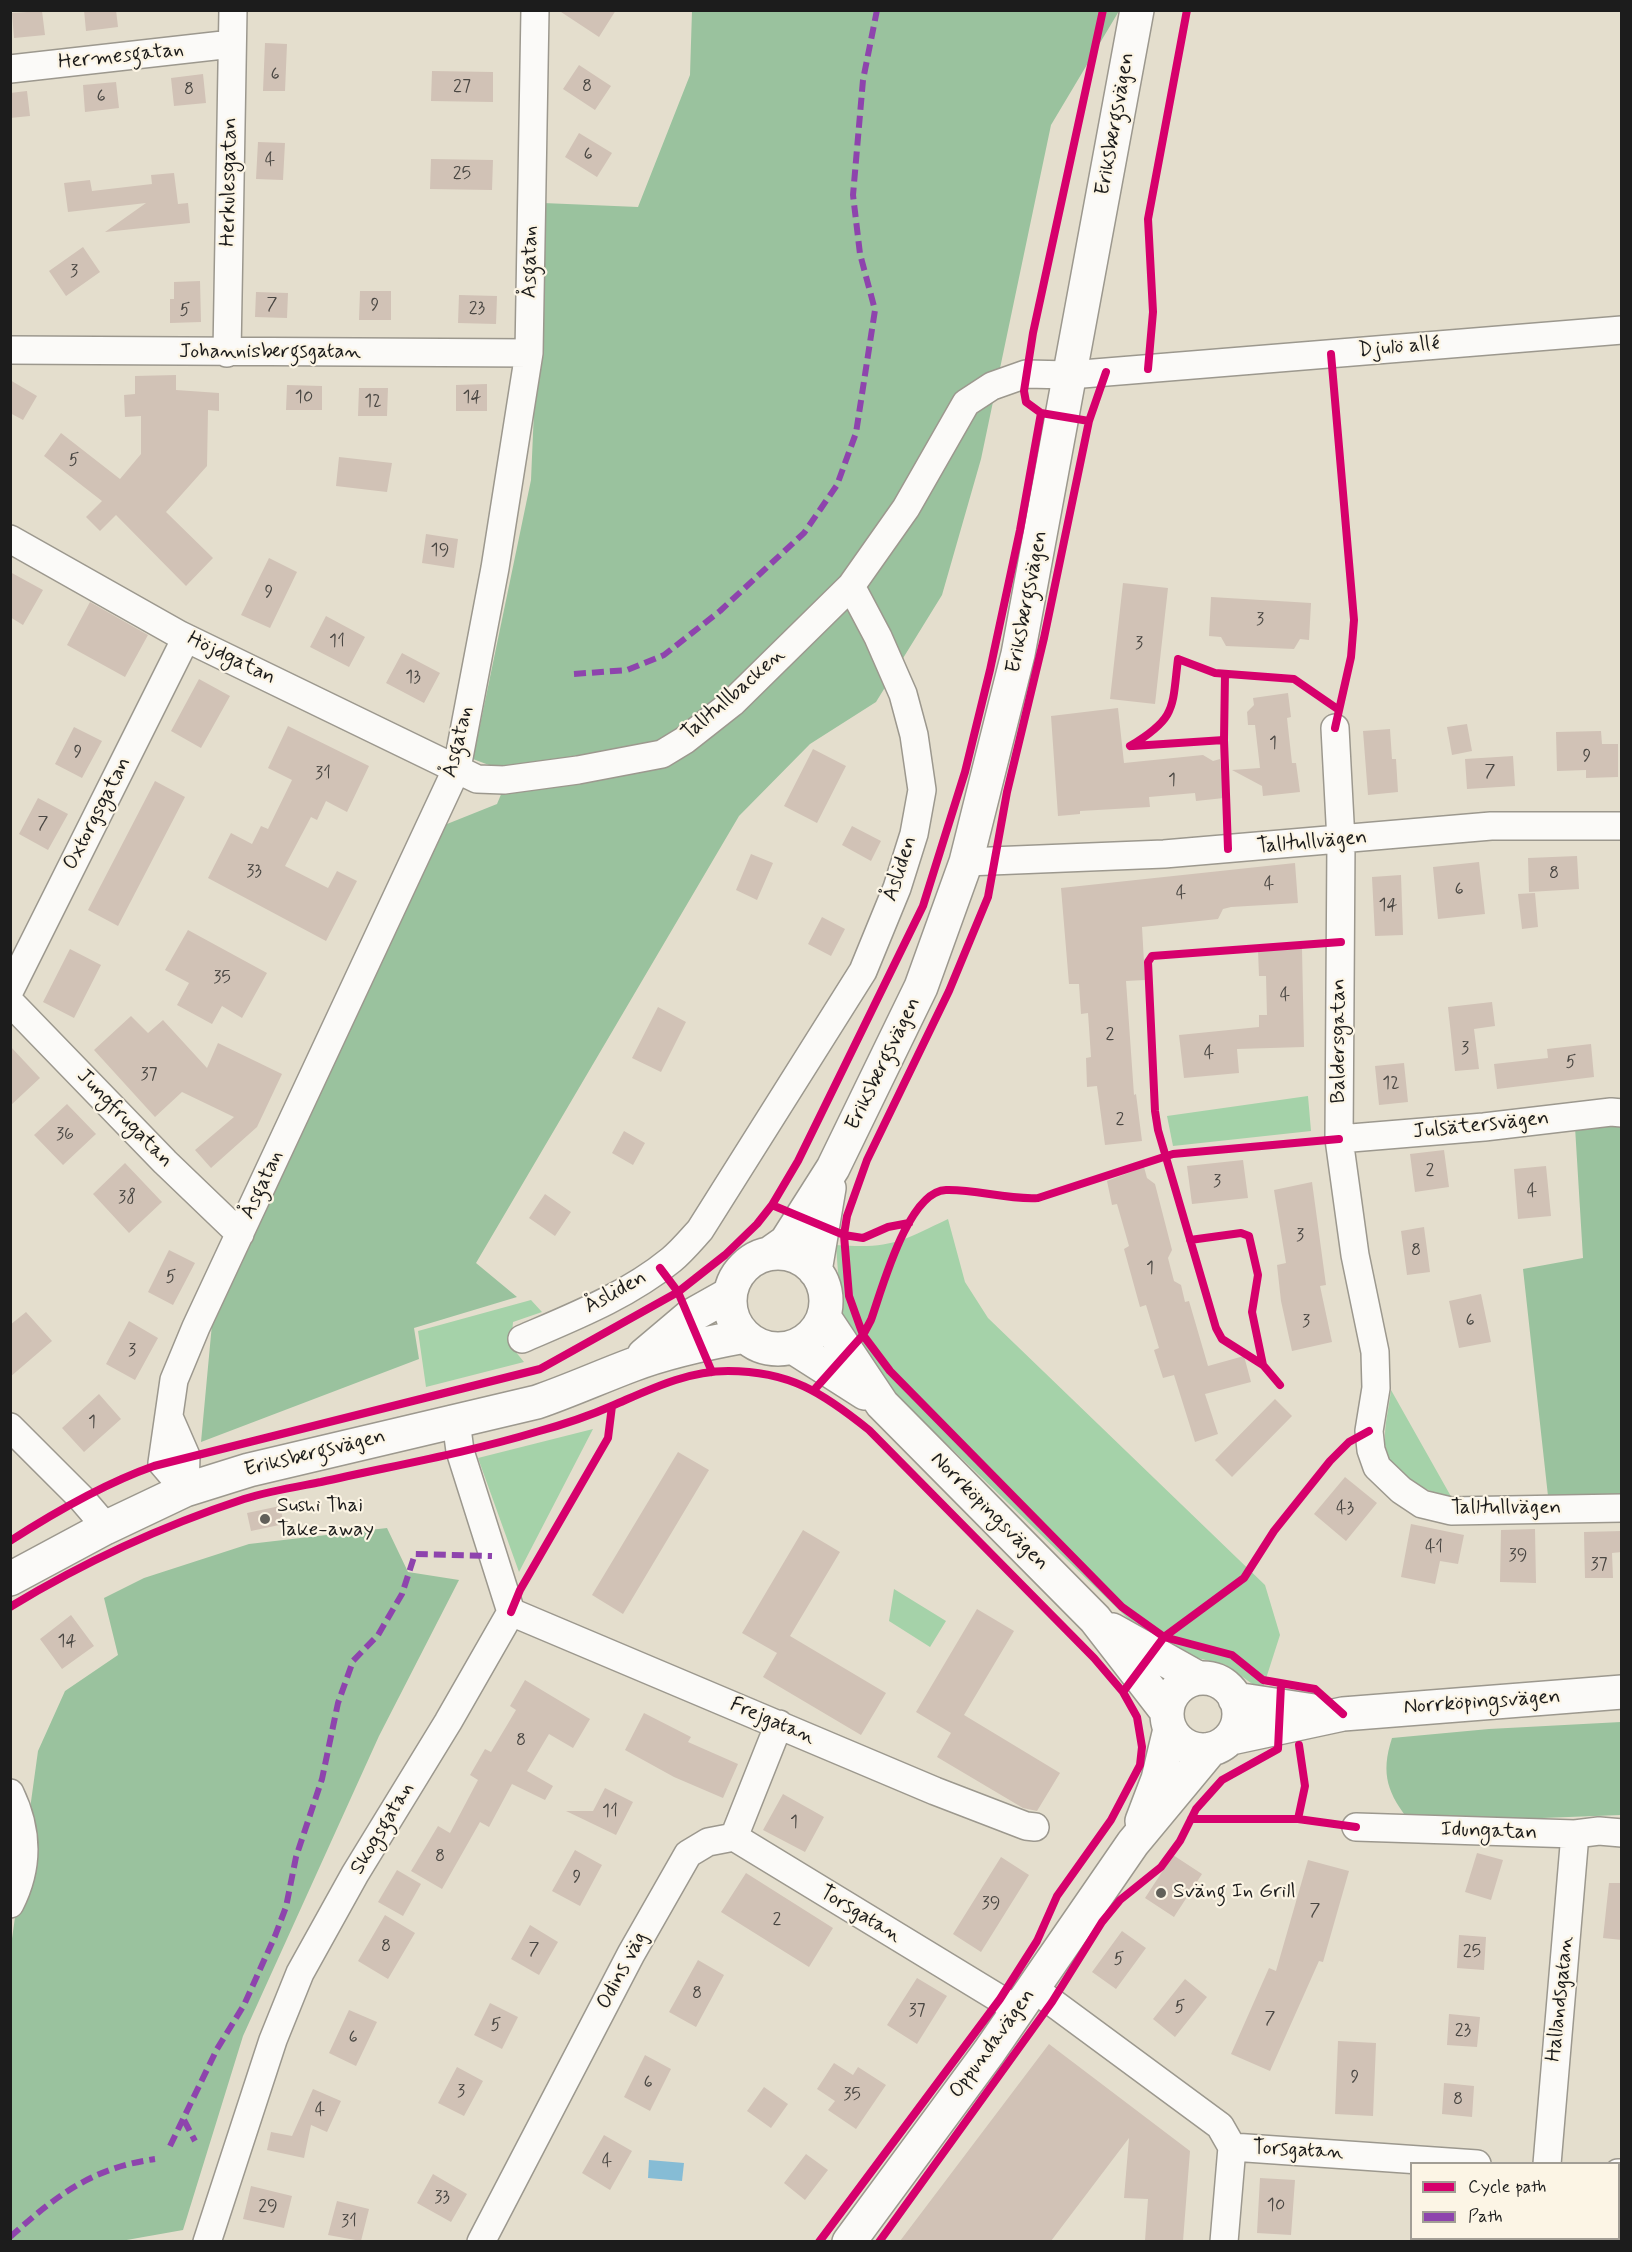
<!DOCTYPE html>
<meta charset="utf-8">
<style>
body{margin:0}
#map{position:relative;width:1632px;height:2252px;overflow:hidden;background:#e4decd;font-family:Mynerve,sans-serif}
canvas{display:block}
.frame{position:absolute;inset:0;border:12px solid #1c1c1c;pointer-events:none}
.legend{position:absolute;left:1410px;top:2162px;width:210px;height:78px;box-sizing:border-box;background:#fcf5e5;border:2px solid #a29e95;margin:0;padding:8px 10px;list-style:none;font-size:18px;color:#1c1c1c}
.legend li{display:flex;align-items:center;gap:12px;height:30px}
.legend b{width:30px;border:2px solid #a29e95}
</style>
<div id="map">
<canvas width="1632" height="2252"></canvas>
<div class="frame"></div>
<ul class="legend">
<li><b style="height:8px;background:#d6006c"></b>Cycle path</li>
<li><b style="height:8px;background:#8e44ad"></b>Path</li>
</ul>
</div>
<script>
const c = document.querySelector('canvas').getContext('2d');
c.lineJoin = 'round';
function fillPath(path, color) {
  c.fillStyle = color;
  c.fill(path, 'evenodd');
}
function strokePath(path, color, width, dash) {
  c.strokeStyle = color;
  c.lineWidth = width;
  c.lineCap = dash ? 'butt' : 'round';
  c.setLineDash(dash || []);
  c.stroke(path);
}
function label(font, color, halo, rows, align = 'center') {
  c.font = font + ' Mynerve,sans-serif';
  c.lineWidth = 4.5;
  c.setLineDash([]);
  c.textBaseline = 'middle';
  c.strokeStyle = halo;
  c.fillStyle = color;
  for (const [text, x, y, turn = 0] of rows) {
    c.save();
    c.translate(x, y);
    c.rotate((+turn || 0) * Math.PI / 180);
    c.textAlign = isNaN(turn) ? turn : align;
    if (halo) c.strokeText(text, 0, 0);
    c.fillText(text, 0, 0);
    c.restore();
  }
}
fillPath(new Path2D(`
 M1308 1096 1311 1131 1173 1146 1167 1116Z
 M948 1219 965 1282 988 1318 1265 1585 1280 1635 1262 1691 1226 1665 1185 1655 1148 1638 867 1367 841 1314 836 1245C890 1249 900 1242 948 1219Z
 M531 1300 542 1312 513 1322 511 1346 524 1362 426 1387 418 1331Z
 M1391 1390 1453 1500C1431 1492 1392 1477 1386 1451 1382 1432 1389 1409 1391 1390Z
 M593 1429 519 1572 478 1458Z
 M894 1589 946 1621 930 1647 889 1621Z`), '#a5d2a9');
fillPath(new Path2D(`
 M692 11H1119L1051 125 981 459 942 595 876 702 810 744 739 816 476 1263 517 1297 414 1328 419 1359 201 1442 212 1324 442 826 497 804 510 773 473 759 531 480 543 203 638 207 690 75Z
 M1621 1124V1494L1548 1496 1523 1269 1583 1258 1575 1127Z
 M387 1528 408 1572 459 1580 379 1736 243 2036 183 2230 121 2241 11 2242V1946L38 1751 65 1691 118 1655 104 1598 144 1578 249 1544Z
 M1621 1722V1815L1411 1823C1388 1794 1380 1775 1392 1738L1489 1729Z`), '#9ac29e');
fillPath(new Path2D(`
 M649 2160 684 2163 682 2181 648 2178Z`), '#86bcd5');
fillPath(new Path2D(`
 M84 10H116L118 27 86 31Z
 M558 10H616L599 37Z
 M42 11 45 35 14 38 12 13Z
 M265 43 287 44 285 91H263Z
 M579 65 611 86 595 110 563 89Z
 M432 71 493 72V102L431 101Z
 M203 74 206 103 174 106 171 78Z
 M116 82 119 108 85 112 83 85Z
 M27 91 30 116 10 118V93Z
 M579 133 612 153 597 177 565 157Z
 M258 142 285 143 283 180 256 179Z
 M431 159 493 160 492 190 430 189Z
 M174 173 178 204 188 203 190 223 105 232 146 203 68 212 64 183 90 180 92 191 152 184 151 175Z
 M83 247 100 272 66 296 49 271Z
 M200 281 201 322 170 323V299H174V282Z
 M360 291H391V320H359Z
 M256 292 288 293 287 318 255 317Z
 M459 295 497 296 496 324 458 323Z
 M176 375V390L219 393V411L208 410 207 466 166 512 213 558 186 586 116 515 100 531 86 517 102 501 44 456 61 433 120 479 141 454V416L125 417 124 395 135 394V376Z
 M10 380 37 396 23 420 10 413Z
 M487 384V411H456V385Z
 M287 385 322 386V410H286Z
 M359 388H388L387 416H358Z
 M339 457 392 463 387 492 336 486Z
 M426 534 458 539 454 568 422 563Z
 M269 558 297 572 270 628 241 615Z
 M10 572 43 590 23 625 10 617Z
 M1123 583 1168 588 1155 704 1110 699Z
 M1211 597 1311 603 1309 640 1300 639 1294 649 1226 646 1221 637 1209 636Z
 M90 602 148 635 125 677 67 645Z
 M326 616 365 637 349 667 310 647Z
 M402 653 440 673 424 703 386 683Z
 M199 679 230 696 201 748 171 731Z
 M1288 693 1291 717 1287 718 1292 763H1296L1300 792 1263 796 1262 786 1232 770 1260 768 1255 725H1248L1247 712 1254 705 1253 698Z
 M1118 708 1124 763 1203 755 1213 761 1220 759 1224 798 1196 801 1195 793 1149 797 1150 807 1080 811V814L1058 816 1051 716Z
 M1467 724 1472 751 1452 755 1447 727Z
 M288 726 369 766 347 812 326 801 317 820 311 817 285 866 328 888 337 871 357 881 326 941 208 878 231 833 252 844 261 826 268 829 292 780 268 768Z
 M74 727 102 741 82 778 55 764Z
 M1390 729 1392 759H1396L1398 792 1368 795 1363 731Z
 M1601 731 1602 744H1618V777L1586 778V770L1557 771 1556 732Z
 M813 749 846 766 817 823 784 806Z
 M1513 756 1515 786 1467 789 1465 759Z
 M155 781 185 797 118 926 88 910Z
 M38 798 68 814 48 850 19 834Z
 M852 826 881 841 871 861 842 845Z
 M751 854 773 863 757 900 736 890Z
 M1577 856 1579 889 1529 892 1528 858Z
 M1479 862 1485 914 1438 919 1433 867Z
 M1295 863 1298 903 1231 907 1223 909 1218 919 1142 927 1145 980 1126 981 1134 1095 1136 1094 1142 1141 1105 1145 1097 1086 1087 1087 1086 1058 1091 1057 1088 1013 1081 1014 1079 984H1069L1061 888Z
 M1401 875 1403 935 1375 936 1372 877Z
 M1535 893 1538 927 1522 929 1518 894Z
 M822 917 845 929 831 956 808 944Z
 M188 930 267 973 242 1018 222 1006 212 1024 177 1005 189 983 165 970Z
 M70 949 101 965 74 1018 43 1002Z
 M1302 949 1304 1047 1237 1049 1239 1073 1184 1078 1179 1035 1259 1027V1015H1267L1266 976H1259L1258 950Z
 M1492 1002 1495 1026 1474 1029 1479 1069 1455 1071 1448 1007Z
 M658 1007 686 1022 661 1072 632 1058Z
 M131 1016 148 1033 163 1020 207 1068 218 1043 282 1074 257 1127 211 1168 195 1150 234 1117 182 1092 155 1117 94 1050Z
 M1591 1044 1594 1077 1497 1089 1494 1064 1548 1058 1547 1049Z
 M10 1046 40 1078 10 1106Z
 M1404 1063 1408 1102 1379 1105 1375 1066Z
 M67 1104 96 1134 63 1165 34 1135Z
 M624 1131 645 1143 633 1165 612 1153Z
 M1444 1150 1449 1187 1415 1192 1410 1154Z
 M1243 1160 1248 1198 1192 1204 1187 1166Z
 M125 1163 162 1202 129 1233 93 1194Z
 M1546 1166 1551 1216 1518 1219 1514 1169Z
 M1144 1167 1147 1178 1155 1184 1172 1250 1168 1258 1174 1281 1181 1285 1185 1302 1189 1301 1208 1366 1244 1356 1251 1382 1205 1394 1218 1434 1195 1442 1174 1375 1163 1378 1154 1350 1159 1348 1146 1305 1140 1307 1124 1249 1129 1246 1117 1204 1112 1205 1107 1181Z
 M1312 1182 1326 1285 1320 1286 1332 1342 1292 1351 1281 1301 1277 1265 1286 1263 1274 1190Z
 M545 1194 571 1212 555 1236 529 1218Z
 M1424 1227 1430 1272 1407 1275 1401 1231Z
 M169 1250 195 1263 173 1305 148 1292Z
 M1481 1294 1491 1342 1459 1348 1449 1301Z
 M26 1312 52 1341 10 1377V1325Z
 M129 1321 158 1338 135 1380 106 1364Z
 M99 1394 121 1419 84 1452 62 1428Z
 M1275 1399 1292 1416 1232 1477 1215 1460Z
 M678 1452 709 1470 623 1614 592 1595Z
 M1345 1477 1377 1503 1346 1541 1314 1514Z
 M280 1506 284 1524 251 1531 247 1513Z
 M1411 1524 1464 1535 1458 1564 1440 1561 1435 1584 1401 1577Z
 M1535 1529 1536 1583 1500 1582 1501 1530Z
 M803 1530 840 1552 790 1636 886 1693 861 1735 763 1677 777 1653 742 1633Z
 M1622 1531V1552L1612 1553 1613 1578H1585L1584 1532Z
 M977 1609 1014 1631 964 1715 1060 1773 1037 1811 1023 1808 937 1757 951 1733 916 1712Z
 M71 1615 94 1646 62 1669 40 1639Z
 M525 1680 590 1719 573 1748 549 1734 527 1771 553 1786 545 1800 512 1784 489 1827 480 1822 442 1889 411 1871 438 1826 450 1833 478 1780 470 1775 485 1749 491 1752 516 1710 510 1706Z
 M644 1713 691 1737 688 1742 738 1764 723 1798 674 1777 625 1750Z
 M605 1788 633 1802 616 1835 566 1811H593Z
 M783 1794 824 1817 805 1852 763 1830Z
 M575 1850 602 1865 580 1906 552 1891Z
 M1477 1853 1503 1860 1491 1900 1465 1892Z
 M1173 1855 1202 1874 1174 1917 1145 1898Z
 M1001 1857 1029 1875 981 1952 953 1934Z
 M1308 1860 1349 1871 1323 1962 1319 1961 1270 2071 1231 2054 1269 1968 1276 1971Z
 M397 1870 421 1884 403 1916 378 1902Z
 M746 1873 833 1928 809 1967 721 1912Z
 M1609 1883H1622V1940L1603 1938Z
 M385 1915 415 1933 388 1979 358 1961Z
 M530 1925 558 1942 539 1975 511 1959Z
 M1122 1931 1146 1948 1116 1989 1092 1972Z
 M1459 1935 1486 1937 1484 1970 1457 1968Z
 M698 1960 724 1975 696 2027 669 2012Z
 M917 1978 947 1996 917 2044 887 2025Z
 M1185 1979 1207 1997 1175 2037 1153 2019Z
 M490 2003 518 2017 502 2049 474 2035Z
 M349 2010 377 2022 356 2066 329 2053Z
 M1449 2014 1480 2017 1477 2047 1447 2045Z
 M1338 2041 1376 2043 1373 2116 1335 2114Z
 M1049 2044 1190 2151 1183 2241H1145L1148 2199 1124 2198 1129 2138 1051 2241H900Z
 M645 2055 671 2069 650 2111 624 2097Z
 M834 2063 853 2075 858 2067 886 2085 856 2129 828 2110 835 2101 817 2089Z
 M457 2067 483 2081 464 2116 438 2103Z
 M1444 2083 1474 2086 1472 2117 1442 2114Z
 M764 2087 788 2104 771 2128 747 2111Z
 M313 2089 341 2101 327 2132 311 2125 304 2158 267 2150 271 2132 292 2136Z
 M604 2135 632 2151 610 2190 582 2173Z
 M806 2154 828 2170 805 2200 784 2183Z
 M433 2174 467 2194 451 2222 417 2203Z
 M1260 2178 1295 2180 1291 2235 1257 2233Z
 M251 2186 292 2196 284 2228 243 2219Z
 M337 2201 369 2209 361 2241 328 2235Z`), '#d1c2b6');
const minor = new Path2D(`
 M10 69 232 44
 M10 350 529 353
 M227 353 233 10
 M10 539 180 635 477 779 504 780 578 770 662 754 685 740 732 703 851 586 906 508 966 403 992 386 1026 374 1070 375 1622 330
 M1335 728 1341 841 1339 1139 1355 1255 1375 1352 1376 1388 1369 1431 1371 1450 1377 1467 1401 1490 1422 1504 1451 1511 1622 1508
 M966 862 1164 854 1491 826H1622
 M10 990 186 638
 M10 1002 165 1162 240 1234
 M1339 1139 1484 1127 1611 1112 1622 1113
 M522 1339C573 1317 627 1296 671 1260 681 1252 691 1240 700 1230L863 971 897 888 914 834 922 790 914 735 903 694 878 637 851 586
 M169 1417 186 1456 185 1490
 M10 1427 82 1499 106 1527
 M185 1490 162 1463 174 1380 196 1327 457 768 495 568 529 353 535 10
 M511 1612 935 1791 1026 1826 1035 1827
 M10 1793C28 1830 29 1867 10 1904
 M1356 1827 1575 1834 1599 1831 1622 1833
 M734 1837 1018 2010
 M1033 1988 1220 2126 1232 2147 1477 2164
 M1547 2164 1575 1834
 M1618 2173H1622
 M207 2242 273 2040 300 1973 355 1874 448 1722 511 1612 460 1451 456 1421
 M481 2242 631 1954 688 1854 708 1842 734 1837 779 1724
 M1224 2242 1232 2147
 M1539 2242 1540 2238`);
const major = new Path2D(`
 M730 1301a48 48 0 1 1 96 0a48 48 0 1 1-96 0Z
 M769 1254 786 1242 833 1168 921 987 966 862 1018 654 1137 10
 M815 1271 829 1188
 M824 1317 882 1404 1095 1619 1167 1712
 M793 1347 865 1393
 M644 1355 689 1317 730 1294
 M10 1579 105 1528 185 1490 249 1470 537 1402C569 1391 600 1377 632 1365 668 1351 707 1343 745 1336
 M1112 1630 1196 1677
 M1167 1714a36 36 0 1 1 72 0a36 36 0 1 1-72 0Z
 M1235 1699 1314 1711
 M1231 1738 1343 1714 1622 1692
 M1142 1821 1158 1779 1170 1729
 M849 2242 989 2052 1133 1843 1211 1749`);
strokePath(minor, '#9c988e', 30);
strokePath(major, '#9c988e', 36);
strokePath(minor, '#fbfaf8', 27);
strokePath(major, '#fbfaf8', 33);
strokePath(new Path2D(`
 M574 674 627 670 664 655 720 611 804 533 837 485 856 433 875 310 860 254 853 195 863 80 877 10
 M184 2120 195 2141
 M170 2146 217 2049 244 2005 275 1936 286 1907 296 1857 322 1779 338 1703 353 1661 378 1635 402 1594 415 1554 492 1556
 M10 2237C57 2195 92 2168 155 2159`), '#8e44ad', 6, [12, 6]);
strokePath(new Path2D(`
 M1331 354 1354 620 1351 657 1335 728
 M1148 369 1153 312 1148 219 1187 10
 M1106 372 1089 421 1044 638 1007 792 988 897 949 991 867 1160 847 1216 844 1235 849 1296 863 1335 890 1371 1122 1607 1164 1637 1232 1655 1263 1680 1315 1689 1343 1714
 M1089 421 1041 413 1026 402 1024 391 1033 333 1103 10
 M1225 674 1224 740 1228 849
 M1130 746C1177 718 1172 708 1178 659L1215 673 1294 679 1339 710
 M1133 746 1224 740
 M772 1205 844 1235 863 1238 888 1227 909 1223
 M1190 1240 1241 1233 1249 1236 1258 1275 1252 1312 1263 1365
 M660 1268 678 1292 712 1372
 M1280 1385 1263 1365 1222 1339 1216 1328 1158 1130 1155 1111 1148 962 1152 956 1341 942
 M814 1390 863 1335 871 1320C882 1289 908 1191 946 1190 976 1189 1007 1200 1038 1198L1173 1154 1339 1139
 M10 1541C55 1512 103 1484 154 1466L540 1369 678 1292 725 1255 757 1224 772 1205 798 1161 923 906 965 772 990 670 1020 530 1041 413
 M10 1607C84 1562 162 1526 244 1499 269 1491 295 1487 321 1482 392 1466 466 1453 536 1432 562 1425 589 1416 614 1405 651 1389 687 1371 728 1371 790 1371 823 1393 869 1430L1094 1658 1123 1692 1137 1717 1142 1747 1140 1765 1111 1820 1057 1896 1037 1941 1000 1999 819 2242
 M511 1612 520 1590 608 1438 612 1406
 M1123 1692 1164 1637 1244 1578 1274 1531 1330 1461 1349 1442 1369 1431
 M1191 1819H1298L1356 1827
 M1298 1819 1305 1786 1299 1745
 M879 2242 1052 2002 1102 1922 1120 1900 1161 1867 1180 1841 1196 1809 1222 1780 1278 1749 1281 1685`), '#d6006c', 8);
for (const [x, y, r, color] of [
 [265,1519,6,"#62605a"],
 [1161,1893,6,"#62605a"]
]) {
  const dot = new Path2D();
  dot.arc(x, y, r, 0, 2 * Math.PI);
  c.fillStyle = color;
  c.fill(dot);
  strokePath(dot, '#fcf5e5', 2);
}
label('18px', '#494642', null, [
 ["6",275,75],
 ["27",462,87],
 ["8",587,87],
 ["8",189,90],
 ["6",101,97],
 ["6",588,155],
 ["4",270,161],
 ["25",462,174],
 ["3",74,272],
 ["7",272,305],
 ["9",375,306],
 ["23",477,309],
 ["5",185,311],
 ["10",304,398],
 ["14",472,398],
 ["12",373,402],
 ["5",74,461],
 ["19",440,551],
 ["9",269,593],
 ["3",1260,620],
 ["11",337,642],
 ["3",1139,644],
 ["13",413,678],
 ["1",1273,744],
 ["9",78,753],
 ["9",1587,757],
 ["7",1490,772],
 ["31",323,774],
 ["1",1172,781],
 ["7",43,824],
 ["33",254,872],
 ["8",1554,874],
 ["4",1269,885],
 ["6",1459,890],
 ["4",1181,894],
 ["14",1388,906],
 ["35",222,978],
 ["4",1285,996],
 ["2",1110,1035],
 ["3",1465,1049],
 ["4",1209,1054],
 ["5",1571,1063],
 ["37",149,1075],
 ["12",1391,1084],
 ["2",1120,1120],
 ["36",65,1135],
 ["2",1430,1171],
 ["3",1217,1182],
 ["4",1532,1192],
 ["38",127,1198],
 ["3",1300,1236],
 ["8",1416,1251],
 ["1",1150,1269],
 ["5",171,1278],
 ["6",1470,1321],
 ["3",1306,1322],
 ["3",132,1351],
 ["1",92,1423],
 ["43",1345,1509],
 ["41",1434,1548],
 ["39",1518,1556],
 ["37",1599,1565],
 ["14",67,1642],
 ["8",521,1741],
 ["11",610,1812],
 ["1",794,1823],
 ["8",440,1857],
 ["9",577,1878],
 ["39",991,1904],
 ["7",1315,1911],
 ["2",777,1920],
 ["8",386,1947],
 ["7",534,1950],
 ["25",1472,1952],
 ["5",1119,1960],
 ["8",697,1994],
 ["5",1180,2008],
 ["37",917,2011],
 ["7",1270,2019],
 ["5",496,2026],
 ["23",1463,2031],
 ["6",353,2038],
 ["9",1355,2078],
 ["6",648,2083],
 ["3",461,2092],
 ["35",852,2095],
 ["8",1458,2100],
 ["4",320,2111],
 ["4",607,2162],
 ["33",442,2198],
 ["10",1276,2206],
 ["29",268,2207],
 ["31",349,2222]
]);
label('21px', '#1c1c1c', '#fcf5e5', [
 ["Hermesgatan",121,57,-6],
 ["Eriksbergsvägen",1116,124,-80],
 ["Herkulesgatan",230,182,-89],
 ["Åsgatan",531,262,-89],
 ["Djulö allé",1399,348,-5],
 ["Johannisbergsgatan",270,353],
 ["Eriksbergsvägen",1028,602,-79],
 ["Höjdgatan",231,659,26],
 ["Talltullbacken",734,695,-41],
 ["Åsgatan",459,742,-76],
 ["Oxtorgsgatan",98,814,-63],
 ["Talltullvägen",1312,843,-5],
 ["Åsliden",901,869,-72],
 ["Baldersgatan",1340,1041,-90],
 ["Eriksbergsvägen",884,1064,-64],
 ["Jungfrugatan",124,1119,46],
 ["Julsätersvägen",1481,1126,-6],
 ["Åsgatan",263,1185,-65],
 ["Åsliden",616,1293,-29],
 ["Eriksbergsvägen",315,1454,-14],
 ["Talltullvägen",1506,1509],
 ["Norrköpingsvägen",989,1512,45],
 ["Norrköpingsvägen",1482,1703,-4],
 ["Frejgatan",772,1722,23],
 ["Skogsgatan",383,1829,-59],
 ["Idungatan",1489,1832,2],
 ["Torsgatan",860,1915,31],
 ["Odins väg",623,1971,-62],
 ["Hallandsgatan",1561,1999,-84],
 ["Oppundavägen",993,2044,-54],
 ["Torsgatan",1298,2151,3]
]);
label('21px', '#1c1c1c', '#fcf5e5', [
 ["Sushi Thai",277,1507],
 ["Take-away",277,1531],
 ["Sväng In Grill",1173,1893]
], 'left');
</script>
